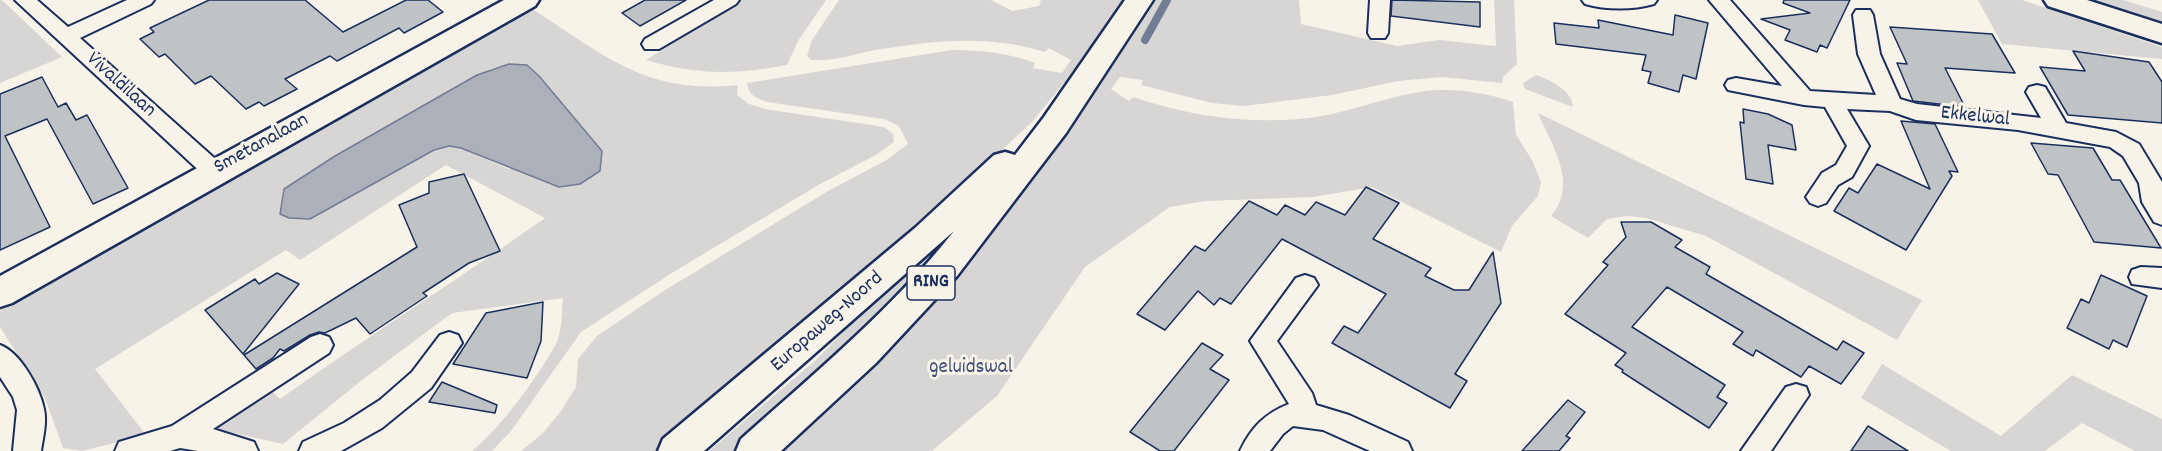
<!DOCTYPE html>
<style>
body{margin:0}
canvas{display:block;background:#f7f3e8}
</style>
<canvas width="2162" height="451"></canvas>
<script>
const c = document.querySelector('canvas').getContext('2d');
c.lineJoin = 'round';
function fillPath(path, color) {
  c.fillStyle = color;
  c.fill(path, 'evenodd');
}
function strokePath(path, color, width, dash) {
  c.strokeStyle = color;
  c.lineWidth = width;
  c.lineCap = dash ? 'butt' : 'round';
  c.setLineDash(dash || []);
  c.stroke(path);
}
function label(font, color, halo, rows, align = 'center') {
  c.font = font + ' Dekko,sans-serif';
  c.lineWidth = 6;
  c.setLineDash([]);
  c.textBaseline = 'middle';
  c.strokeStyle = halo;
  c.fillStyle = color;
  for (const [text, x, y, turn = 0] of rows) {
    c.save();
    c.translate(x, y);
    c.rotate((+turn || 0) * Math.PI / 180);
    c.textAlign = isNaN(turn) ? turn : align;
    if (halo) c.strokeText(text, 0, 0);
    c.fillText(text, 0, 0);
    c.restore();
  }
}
fillPath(new Path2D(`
 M0 0H2L62 57 0 83Z
 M740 0H826L798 41 787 65C734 75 697 75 646 60Z
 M839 0H991L1012 11 1039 6 1041 0H1123L1084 58 1033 121 958 191 658 451H521L543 433 561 411 576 387 578 359 597 336 662 292 828 191 885 161 908 144 899 126 884 119 767 102C756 98 748 95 747 83L952 50C981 50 1008 53 1035 63L1033 68 1062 73 1071 60 1049 48 1045 52C986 34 934 41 875 50 856 54 831 62 811 60L807 56 812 40Z
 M1152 0H1299L1301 24 1397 46 1439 40 1496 46 1494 0H1514L1517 64 1503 77 1502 83 1442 77 1398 81 1332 95 1244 106 1212 103 1141 85 1143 80 1120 77 1111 89 1129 101 1133 97C1186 115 1242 124 1299 119 1340 116 1378 99 1419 92 1449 87 1484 92 1513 102L1516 135 1532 160 1541 182 1538 196 1512 226 1501 252 1372 187 1313 197 1205 201 1170 207 1085 267 997 396 932 451H773L1091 92Z
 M1978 0H2022L2162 47V59L2002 44Z
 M2090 0H2123L2162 12V23Z
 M529 7C602 53 644 95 738 85L737 95 749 104 765 109 884 127 893 134 894 142 876 155 820 184 675 271 581 332 511 431 492 451H472C500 429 539 375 556 344 562 332 562 311 563 298L452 313 362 380 283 444 211 428 271 390 280 399C367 337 457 280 545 218L446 165 300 260 286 250 95 369 146 435 82 451 63 448 45 398 0 327V311L9 299ZM527 66 539 76 602 151 508 169 461 148 449 146 434 150 281 214 284 189 335 156 477 75 493 68Z
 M1536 75C1550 80 1572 90 1573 107L1525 89 1523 83Z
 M1538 113 1922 300 1897 340 1706 236 1646 218 1628 216 1607 219 1588 238 1551 216C1579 184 1552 146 1538 113Z
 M953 224 965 229 740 451H709L816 360 884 290Z
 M1882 364 2001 436 2072 375 2162 419V451H2135L2082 423 2045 451H1951L1861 398Z`), '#d7d6d4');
const water = new Path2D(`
 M509 64 527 65 539 76 602 151 600 171 580 184 559 187 461 148 449 146 434 150 310 219 289 218 280 214 284 189 335 156 477 75Z`);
fillPath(water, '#acb0b9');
strokePath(water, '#727c95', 1.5);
strokePath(new Path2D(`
 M1145 40 1167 0`), '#727c95', 8);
const building = new Path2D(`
 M209 0H305L343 32 406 0H428L443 12 404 33 399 28 337 61 330 56 285 79 297 89 264 106 259 102 246 109 211 76 195 84 165 54 159 57 140 39 154 32 150 28Z
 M645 0H686L640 26 622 13Z
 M1392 0 1480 2V27L1391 16Z
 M1784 0H1850L1827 48 1820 45 1817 52 1785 40 1790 30 1761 19 1810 13 1783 3Z
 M1675 15 1708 23 1696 79 1683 75 1679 92 1648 83 1651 72 1642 70 1646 55 1556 44 1554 23 1599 28 1598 20 1673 35Z
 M1890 27 1992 34 2015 73 1945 68 1965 107 1913 101 1897 63 1907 64Z
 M2073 51 2149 62 2162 82V123L2068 115 2040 67 2085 71Z
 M42 77 58 107 66 103 76 120 87 115 128 188 93 204 47 119 5 136 50 227 0 250V94Z
 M1743 109 1768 114 1792 125 1796 150 1768 145 1773 184 1746 179 1740 122 1744 123Z
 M1901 121 1935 124 1958 172 1949 171 1952 176 1906 250 1834 211 1849 188 1858 193 1877 164 1930 189Z
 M2031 143 2093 148 2112 180H2120L2161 248 2094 242 2058 175 2048 174Z
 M464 174 500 251 469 263 423 293 427 296 370 334 356 318 325 333 319 332 310 335 284 351 280 349 273 358 256 369 244 355 417 247 399 205 429 193V182Z
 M1366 187 1399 203 1373 239 1431 268 1425 276 1454 290H1469L1493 252 1501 303 1455 374 1467 381 1450 408 1332 343 1344 326 1358 333 1386 294 1282 239 1231 304 1220 298 1214 305 1198 291 1165 330 1137 314 1195 246 1205 251 1249 201 1277 215 1285 205 1305 215 1316 202 1345 215Z
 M1621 222H1651L1682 240 1675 247 1710 267 1706 274 1837 350 1843 341 1864 353 1841 384 1809 366 1801 377 1756 350 1753 356 1733 344 1743 332 1667 287 1632 327 1725 385 1717 397 1727 403 1709 428 1622 372 1623 370 1615 365 1626 353 1565 314 1608 265 1603 262 1626 237Z
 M277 273 299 284 243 354 205 310 255 279 259 284Z
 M2101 275 2147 296 2127 347 2113 340 2109 349 2067 328 2081 299 2089 303Z
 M543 302 541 341 527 378 453 364 486 313Z
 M1202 343 1223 355 1210 369 1229 380 1174 451H1160L1130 432Z
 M442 382 497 405 495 413 429 402Z
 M1568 400 1585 412 1566 436 1570 438 1559 451H1522Z
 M1868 426 1908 451H1851Z`);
fillPath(building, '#c0c3c5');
strokePath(building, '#1b2f5e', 1.5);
const street = new Path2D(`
 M15 0H37L68 27 127 0H154L151 4 80 38 222 165 226 171 222 177 214 179 206 177Z
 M714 0H739L736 4 659 49H645L642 44 645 39Z
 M1370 0H1390L1388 33 1385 38H1371L1368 33Z
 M1582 0H1657L1654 4C1633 10 1606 10 1585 4Z
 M1709 0H1730L1810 91 1876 95 1858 54 1853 15 1856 10H1870L1873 15 1880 54 1900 99 1917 104 2041 118 2026 92 2029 87 2037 85 2045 87 2066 123 2116 132 2139 144 2162 182V225L2154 222 2142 202 2139 183 2123 156 2110 147 2018 130 1916 120 1890 111 1847 109 1869 146 1852 177 1838 185 1826 203 1818 206 1810 203 1806 197 1822 173 1836 165 1847 146 1825 107 1804 105 1728 90 1725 85 1728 80 1736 78 1782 86Z
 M2141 267 2162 268V288L2132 284 2129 277 2132 270Z
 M1305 275 1314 278 1318 285 1277 341 1312 393 1316 405 1349 415 1408 442 1412 451H1370L1323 430 1293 426 1283 434 1270 451H1240C1251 428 1265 413 1289 404L1250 341 1296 278Z
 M449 332 458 335 462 343 431 388 382 428 341 451H299L303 442 344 423 380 400 412 372 440 335Z
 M320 334 329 337 333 345 329 353 213 429 254 442 258 451H198L180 448 170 451H115L119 442 172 426 311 337Z
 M0 345C20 352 40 388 44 409 47 423 43 437 41 451H13L17 410 13 397 0 377Z
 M1796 384 1806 387 1809 395 1771 451H1741L1786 387Z`);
const secondary = new Path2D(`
 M504 0H539L535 6 12 303 0 307V276Z
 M2044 0H2087L2162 24V43L2048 6Z`);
const primary = new Path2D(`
 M1125 0H1153L1066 133 957 276 876 363 781 451H736L741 439C815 373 892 309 954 231L704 451H658L663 439 915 228 994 155 1005 152 1015 155 1044 117Z`);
strokePath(street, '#1b2f5e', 4);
strokePath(secondary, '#1b2f5e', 5);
strokePath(primary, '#1b2f5e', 5);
fillPath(street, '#f7f3e8');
fillPath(secondary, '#f7f3e8');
fillPath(primary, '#f7f3e8');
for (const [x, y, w] of [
 [931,283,48]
]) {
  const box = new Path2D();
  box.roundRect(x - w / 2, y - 17, w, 34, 4.5);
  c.fillStyle = '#f7f3e8';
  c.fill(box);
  strokePath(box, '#1b2f5e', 1.5);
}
label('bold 20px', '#1b2f5e', null, [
 ["RING",931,283]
]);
label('21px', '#1b2f5e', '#f7f3e8', [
 ["Vivaldilaan",120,86,42],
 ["Ekkelwal",1975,118,6],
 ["Smetanalaan",262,145,-29],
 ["Europaweg-Noord",828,323,-41]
]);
label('21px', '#415076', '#f7f3e8', [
 ["geluidswal",971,369]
]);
</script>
